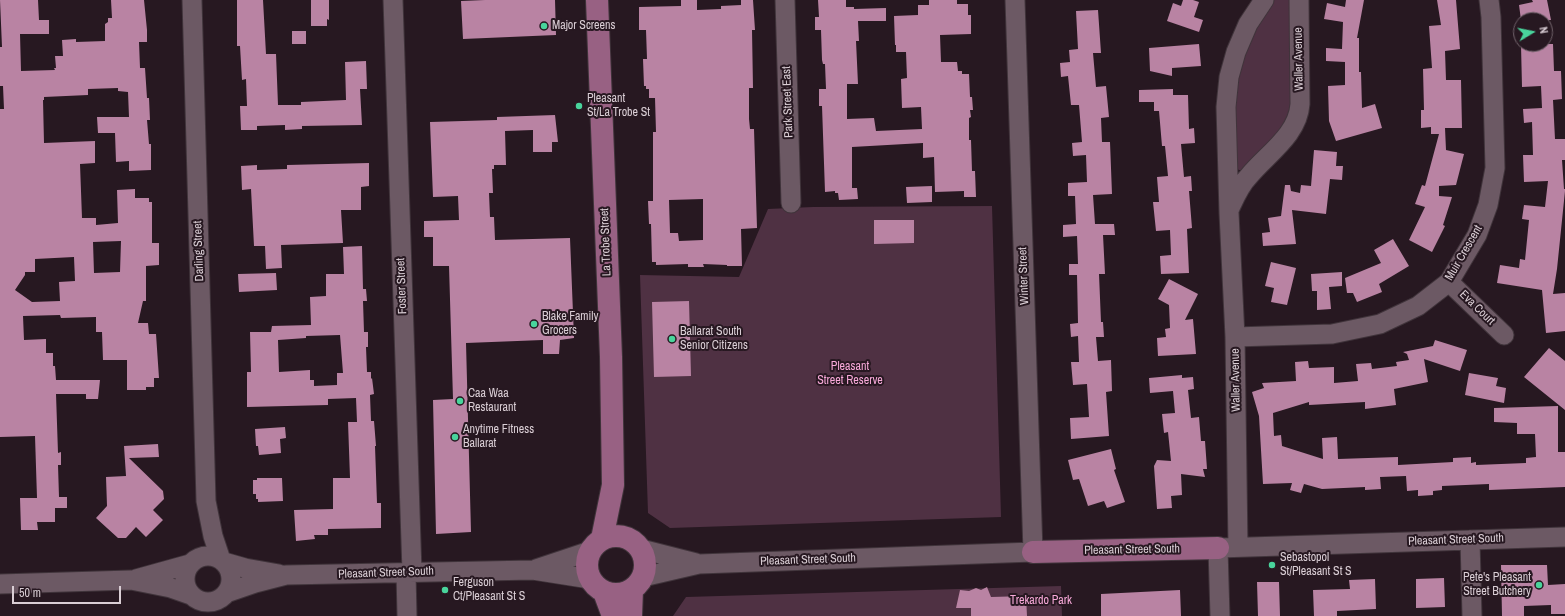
<!DOCTYPE html>
<style>
body{margin:0}
#map{position:relative;width:1565px;height:616px;overflow:hidden;background:#271821;font-family:"Archivo Narrow",sans-serif}
canvas{display:block}
.north{position:absolute;left:1513px;top:12px;width:40px;height:40px;box-sizing:border-box;background:#271821;border:1px solid #6f6169;border-radius:50%;rotate:80deg;font-size:11px;font-weight:700;line-height:16px;text-align:center;color:#daced5}
.north::after{content:'';display:block;margin:auto;width:14px;height:18px;background:#49d49c;clip-path:polygon(50% 0,100% 100%,50% 72%,0 100%)}
.scale{position:absolute;left:12px;top:586px;width:109px;height:18px;box-sizing:border-box;border:2px solid #daced5;border-top:0;padding-left:5px;font-size:12px;line-height:14px;white-space:nowrap;color:#daced5;-webkit-text-stroke:3px #271821;paint-order:stroke}
</style>
<div id="map">
<canvas width="1565" height="616"></canvas>
<div class="north">N</div>
<div class="scale">50 m</div>
</div>
<script>
const c = document.querySelector('canvas').getContext('2d');
c.lineJoin = 'round';
function fillPath(path, color) {
  c.fillStyle = color;
  c.fill(path, 'evenodd');
}
function strokePath(path, color, width, dash) {
  c.strokeStyle = color;
  c.lineWidth = width;
  c.lineCap = dash ? 'butt' : 'round';
  c.setLineDash(dash || []);
  c.stroke(path);
}
function label(font, color, halo, rows, align = 'center') {
  c.font = font + ' "Archivo Narrow",sans-serif';
  c.lineWidth = 4;
  c.setLineDash([]);
  c.textBaseline = 'middle';
  c.strokeStyle = halo;
  c.fillStyle = color;
  for (const [text, x, y, turn = 0] of rows) {
    c.save();
    c.translate(x, y);
    c.rotate((+turn || 0) * Math.PI / 180);
    c.textAlign = isNaN(turn) ? turn : align;
    if (halo) c.strokeText(text, 0, 0);
    c.fillText(text, 0, 0);
    c.restore();
  }
}
fillPath(new Path2D(`
 M1274 0H1290L1292 103 1289 121 1242 170H1239L1236 168 1234 106 1242 59 1263 14Z
 M992 206 1001 517 670 528 648 513 640 275 739 277 768 209 813 207Z
 M1061 586 1062 616H673L686 597Z`), '#4f3143');
fillPath(new Path2D(`
 M0 0H38L39 20H49V34H20L21 71 55 70 54 68H56L55 56H63L62 40 76 39V42L105 41V24L108 22V18H112L111 0H144L147 30V42H139L140 68H145L147 98H149L150 120H147L149 144H151V170L129 171V161L116 162 115 133H98L97 117H129L128 92 118 91V88L88 89V95L44 97V100H43L44 143 95 141V163L80 164 82 218H96V225L118 223 117 190 135 189V198H149V202H152V243H159V265L146 266V301H143L138 323H148L149 334H156L159 378H154V387H146V390H127V360H103L102 332H96V317L61 318 60 315 23 316 24 340 46 339V353H53V366H55L56 380H100L98 399H86V394H56L58 453 61 452V465H58L59 497H67V508H55V522H37L38 530H21L20 498H37L35 436 0 437V109H4L3 86H0V47H2ZM121 241 120 272 94 273 93 242ZM74 257 75 281 59 282 60 301 32 302 15 290 25 275V272H35V259Z
 M237 0H263L266 54H276L278 105H301V102L346 100 345 62 366 61 367 89H360L362 125 302 126V129L285 130V125L257 126V130H241L240 106H247L246 79 242 80 240 46H237Z
 M311 0H329V20L327 19V26H311Z
 M485 0H555L556 35 463 39 461 1Z
 M681 0H697V10L721 9V6L741 5V0H753L755 30H752L753 88H749V119L750 129H754L757 228 741 229 742 266H727V265L703 264 704 267H688V264L656 265V262H652L651 224H649L648 201H653V132H656L655 98H649V89H646V86H644L643 59H647L646 30H639V7L681 6ZM703 199V240L679 241 678 233H670L669 200Z
 M818 0H846V7H854V9L886 8V21H858L859 41H856L858 84H847V119L874 118 876 131 922 129 921 107 902 108 901 79 907 78 906 52H896V45H895L894 16 918 15V5H929V0H957V4H968V15H971V34L940 35 941 62H957L958 71H962V74H969L970 97H972L973 110H970L971 117 969 118V140H971L972 171H975L976 197H964V191L935 192 934 157 923 158V143L852 147V188H857L858 199 839 200 838 193H835V191L825 192 822 106H819V89H826L825 64H823L822 60 821 30H815V17H819Z
 M1183 0H1193L1199 2 1194 17 1203 20 1199 32 1167 21 1173 3 1181 6Z
 M1346 0H1364L1357 38H1359V72H1361L1362 108 1375 104 1382 128 1336 141 1329 121 1328 86 1345 85V62L1326 61V48L1342 49 1343 22 1324 19 1327 3 1345 7Z
 M1437 0H1456L1460 49 1445 51 1446 80H1461L1462 128H1445L1446 150 1464 154 1456 185 1439 186V196L1452 197 1443 225 1445 226 1432 252 1409 240 1425 207 1415 204 1422 185 1425 186 1439 134H1431V127L1421 128V110H1424L1423 69 1432 68 1429 26 1441 25Z
 M1532 0H1547L1551 20H1521L1519 5 1533 2Z
 M1098 10 1101 53H1093L1096 87 1106 86 1109 117 1101 118 1102 142H1110L1112 194 1093 195 1095 224H1114L1115 235H1103L1105 274H1099L1101 322H1103L1104 337H1096L1098 361 1111 360 1112 391 1106 392 1109 436 1071 439 1070 418 1089 417 1087 384 1073 385 1071 362H1079L1078 336 1071 337 1070 324 1078 323 1077 275H1069V264H1078L1077 236 1063 237V225L1076 224 1075 196H1068V183L1087 182 1086 155 1073 156 1072 143 1082 142 1079 105H1071L1068 76 1061 77 1060 63 1070 62 1069 50 1078 49 1076 11Z
 M292 31H306V44H292Z
 M1199 44 1201 66 1172 68V76L1150 71 1149 48Z
 M1526 44H1553L1554 71H1561L1562 99 1553 100 1555 139H1565V160H1562L1564 189H1565V191L1557 269 1553 294 1565 293V331L1546 333 1542 290 1497 283 1500 265 1519 268 1520 259 1525 260 1529 220 1522 219 1524 205 1545 207 1548 181 1524 182 1523 155H1533L1532 122 1524 123 1523 109 1542 108 1541 86 1522 87 1521 45Z
 M1173 89V95H1188L1189 129 1194 128 1195 143 1181 144 1184 177 1191 176 1192 191H1189L1192 228 1187 229 1189 273 1161 274 1160 256 1171 255 1170 230 1156 231 1153 202H1159L1157 177 1168 176 1165 146H1162L1159 111H1154V102H1139V90Z
 M555 115 558 142H552V152H533V130L505 131 506 165H494V169H492L493 193H489L490 217H494L495 240 570 238 574 338 560 340 559 354H543V340L466 343 471 532 436 534 433 400 453 399 449 266H433V237H424V221L459 220 458 196 433 197 430 122 497 120V117Z
 M1314 150 1337 152 1336 166H1343L1342 180 1330 179 1326 214 1292 210 1296 244 1263 246 1262 233 1270 232 1268 218 1281 216 1285 185H1290L1291 191 1300 193 1301 185 1311 186Z
 M369 163V186L361 187V210H341L343 243 281 245 282 268 266 269 265 246H254L251 189 242 190 241 166 257 165V170L287 169V165Z
 M932 186V202L907 203 906 187Z
 M874 220H914V243L874 244Z
 M1393 239 1409 266 1379 284 1382 292 1357 302 1353 293H1347L1345 278 1381 263 1374 250Z
 M362 246 363 289H366L367 301H363L364 332H368V347H366L367 372H371V379L372 378 374 394 370 395 371 421H374L376 446H375L377 503H381V528L328 529V535H314L315 539 296 541 294 510 333 509V478H350L348 422H357L356 398 328 399V405L247 407V372H251L250 332H271L272 326 311 325 310 297 326 296V274H344L343 247ZM340 335 343 373H337V385L314 386V380H310V370L279 372 278 340 306 338V336Z
 M1271 262 1296 268 1287 305 1271 302 1274 288 1265 286Z
 M1342 272V286L1329 287 1331 309 1317 310V291H1312L1311 274Z
 M276 273 277 290 239 292 238 274Z
 M1169 279 1198 294 1185 320 1193 319 1196 354 1158 356 1157 338 1166 337 1165 329 1170 328 1169 305 1158 299Z
 M689 301 691 376 654 377 652 302Z
 M1435 340 1467 350 1460 371 1424 359 1428 382 1394 389 1396 405 1365 409V402L1309 405V402L1273 413 1274 436 1281 435 1282 446 1323 459 1322 438 1337 437 1338 459 1398 457V465L1453 462V458L1471 457V463L1476 462V465L1526 463V458L1536 457 1535 434H1517V423L1494 422V408L1558 406V452H1565V487L1489 490V484L1442 486V490L1433 491V495L1418 496V490L1407 491 1406 476 1380 477 1381 489 1365 490V487L1322 489 1304 484 1301 493 1290 490 1292 483 1263 484 1259 416 1252 392 1264 388 1262 383 1296 381 1295 362 1308 361 1309 368 1334 367V383L1358 381 1356 364 1371 363 1372 369 1397 366 1396 362 1409 360 1407 354 1403 352 1433 346Z
 M1549 348 1565 361V410L1524 377Z
 M1469 373 1498 378 1496 386 1506 388 1504 403 1465 395Z
 M1182 375V378L1193 377 1194 389 1188 390 1191 418 1199 417 1201 441H1205L1207 469H1203L1205 477 1181 474 1182 495 1171 496 1172 508 1157 509 1154 466 1157 460 1171 461 1168 432 1164 433 1162 414 1175 413 1173 391 1150 393 1149 378Z
 M285 427 286 438 280 439 281 453 259 455 258 446H256L255 429Z
 M158 444 159 457 129 458 163 491 164 499 153 510 163 520 146 537 136 527 126 538H118L96 518 107 506 106 477 126 476 124 446Z
 M1111 449 1116 469 1114 470 1125 502 1107 508 1104 501 1088 506 1079 479 1073 480 1068 460Z
 M257 478H282L283 501 258 502V499H256V494H253V480H257Z
 M1501 565H1547L1548 585 1565 584V614H1551V605L1524 606V616H1502Z
 M1444 578 1445 607 1416 608V579Z
 M1375 579 1376 609 1337 611V616H1314L1313 590 1350 589 1349 580Z
 M1257 582H1279L1280 616H1258Z
 M987 587 991 597 1026 596 1027 616H971V608H956L960 590 969 591 976 588 981 590Z
 M1180 590 1181 616H1101V594Z`), '#b983a3');
const minor = new Path2D(`
 M192 0 206 501 213 536 221 560
 M393 0 412 572
 M785 0 791 203
 M1230 208C1235 197 1240 185 1249 176 1267 154 1298 135 1300 104L1299 0
 M1449 282 1504 335
 M1235 337 1332 334 1380 324 1418 306 1449 282 1477 235 1488 205 1495 168 1491 17 1489 0
 M1470 540 1472 616
 M1238 547 1235 337 1229 213 1226 107 1229 77 1236 52 1248 24 1264 0
 M641 549 696 563
 M185 579a23 23 0 1 1 46 0a23 23 0 1 1-46 0Z
 M224 562 245 568 279 574
 M536 569 590 551
 M406 573 407 616
 M643 577 699 564 1033 552 1015 0
 M136 579 190 564
 M0 584 131 580 171 588 191 595
 M226 593 255 583 286 575 533 570 590 579
 M1220 616 1218 548 1565 537`);
const major = new Path2D(`
 M597 0 611 357 613 485 602 539
 M587 565a29 29 0 1 1 58 0a29 29 0 1 1-58 0Z
 M1033 552 1218 548
 M604 592 613 616
 M631 616 632 590`);
strokePath(minor, '#40343b', 21);
strokePath(major, '#40343b', 24);
strokePath(minor, '#6c5964', 19);
strokePath(major, '#986183', 22);
for (const [x, y, r, color] of [
 [544,26,4,"#49d49c"],
 [579,106,4,"#49d49c"],
 [534,324,4,"#49d49c"],
 [672,339,4,"#49d49c"],
 [460,401,4,"#49d49c"],
 [455,437,4,"#49d49c"],
 [1272,565,4,"#49d49c"],
 [1539,585,4,"#49d49c"],
 [445,590,4,"#49d49c"]
]) {
  const dot = new Path2D();
  dot.arc(x, y, r, 0, 2 * Math.PI);
  c.fillStyle = color;
  c.fill(dot);
  strokePath(dot, '#271821', 1.5);
}
label('12px', '#daced5', '#271821', [
 ["Major Screens",552,26],
 ["Pleasant",587,99],
 ["St/La Trobe St",587,113],
 ["Blake Family",542,317],
 ["Grocers",542,331],
 ["Ballarat South",680,332],
 ["Senior Citizens",680,346],
 ["Caa Waa",468,394],
 ["Restaurant",468,408],
 ["Anytime Fitness",463,430],
 ["Ballarat",463,444],
 ["Sebastopol",1280,558],
 ["St/Pleasant St S",1280,572],
 ["Pete's Pleasant",1531,578,"right"],
 ["Street Butchery",1531,592,"right"],
 ["Ferguson",453,583],
 ["Ct/Pleasant St S",453,597]
], 'left');
label('12px', '#daced5', '#271821', [
 ["Waller Avenue",1299,59,-91],
 ["Park Street East",788,102,-92],
 ["La Trobe Street",606,242,-92],
 ["Darling Street",199,251,-92],
 ["Muir Crescent",1464,253,-60],
 ["Winter Street",1024,276,-92],
 ["Foster Street",402,286,-92],
 ["Eva Court",1477,308,44],
 ["Waller Avenue",1236,380,-91],
 ["Pleasant Street South",1456,540,-2],
 ["Pleasant Street South",1132,550,-1],
 ["Pleasant Street South",808,560,-2],
 ["Pleasant Street South",386,573,-2]
]);
label('12px', '#f8a9d9', '#271821', [
 ["Pleasant",850,367],
 ["Street Reserve",850,381],
 ["Trekardo Park",1041,601]
]);
</script>
